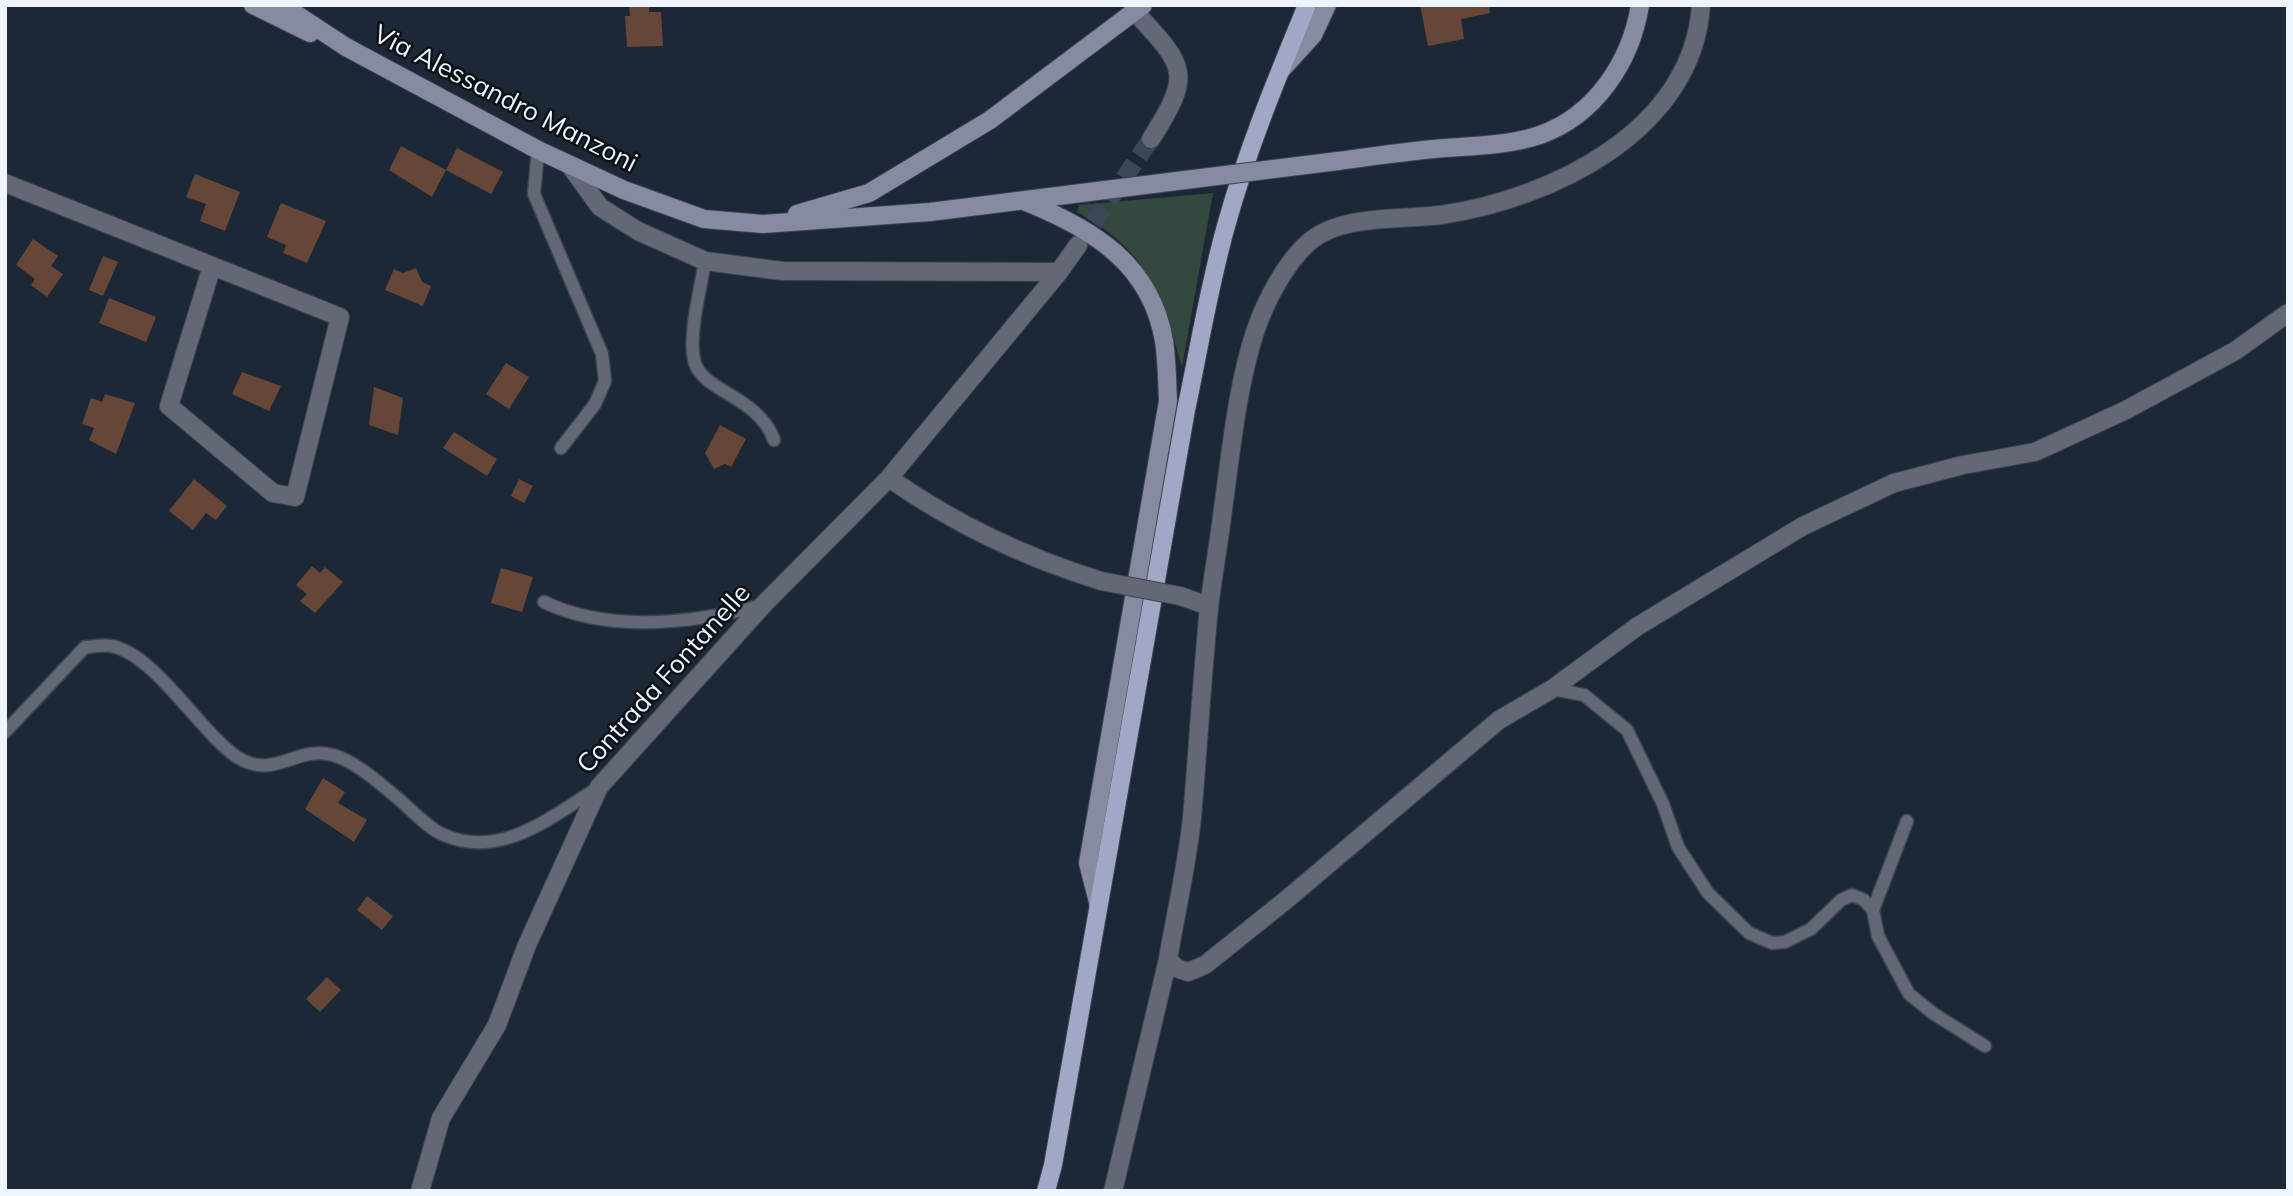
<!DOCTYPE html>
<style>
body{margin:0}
#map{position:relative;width:2293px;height:1196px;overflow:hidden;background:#1d2837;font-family:Mulish,sans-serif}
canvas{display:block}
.frame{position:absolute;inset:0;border:7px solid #eff5fe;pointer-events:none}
</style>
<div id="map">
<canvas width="2293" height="1196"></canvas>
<div class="frame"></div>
</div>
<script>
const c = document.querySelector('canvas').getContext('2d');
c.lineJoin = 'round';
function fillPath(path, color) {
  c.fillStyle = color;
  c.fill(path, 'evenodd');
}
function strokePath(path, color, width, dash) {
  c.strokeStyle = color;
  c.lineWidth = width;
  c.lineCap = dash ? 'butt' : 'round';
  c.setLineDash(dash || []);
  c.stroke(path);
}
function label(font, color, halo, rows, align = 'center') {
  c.font = font + ' Mulish,sans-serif';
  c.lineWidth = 5;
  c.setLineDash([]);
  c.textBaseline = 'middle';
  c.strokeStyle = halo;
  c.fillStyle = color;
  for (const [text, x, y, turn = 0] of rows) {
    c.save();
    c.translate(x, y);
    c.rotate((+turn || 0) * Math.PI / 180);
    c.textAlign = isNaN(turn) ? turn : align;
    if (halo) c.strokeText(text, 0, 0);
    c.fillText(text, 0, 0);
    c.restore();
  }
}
fillPath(new Path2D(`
 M1213 193 1182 367C1161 292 1149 252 1077 212L1079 205Z`), '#34483d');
fillPath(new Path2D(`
 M629 5H649V12H661L663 46 627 47 625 16H630Z
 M1420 5H1489L1490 13 1461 19 1464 39 1428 46Z
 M401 146 446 170 432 197 389 170Z
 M457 148 503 172 491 194 446 170Z
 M195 174 240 192 225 231 200 221 206 204 186 197Z
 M281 203 326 221 307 263 283 253 286 245 267 237Z
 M33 239 58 256 51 266 63 274 47 297 31 285 35 279 16 265Z
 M103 256 118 262 103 296 89 290Z
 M416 268 422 282 431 286 423 306 385 290 394 269 403 273Z
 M109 298 156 317 146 342 99 323Z
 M506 363 529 377 509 409 486 394Z
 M242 372 281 386 269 411 232 394Z
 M374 387 403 398 398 435 369 425Z
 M105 394 135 403 116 454 89 440 94 428 82 424 91 398 102 402Z
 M720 425 746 439 731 467 725 464 714 469 705 453Z
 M454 432 497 459 487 476 443 448Z
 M194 479 227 506 216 520 206 513 193 530 169 511Z
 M519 479 533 486 524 503 511 496Z
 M312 566 320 573 325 567 343 582 315 613 300 601 307 594 296 585Z
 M501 568 533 577 522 612 491 603Z
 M323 778 345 792 338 803 367 820 354 842 305 809Z
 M367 896 393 916 382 930 357 910Z
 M327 977 341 990 320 1012 306 999Z`), '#664637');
strokePath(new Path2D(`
 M1078 245 1151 139`), '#3c4755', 18, [18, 9]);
const service = new Path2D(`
 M538 150 534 194 602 354 605 381 595 404 561 448
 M705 261C701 287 687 338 695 363 704 392 759 397 774 440
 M544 602C611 634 694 623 763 605
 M1552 689 1584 695 1627 730 1663 804 1678 847 1708 893 1749 933 1772 943 1785 942 1811 929 1841 900 1852 895 1864 900 1873 910
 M5 732 85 647C93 647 103 644 111 646 154 653 200 732 237 757 275 781 295 745 333 755 356 762 377 781 395 796 410 808 427 828 444 835 501 860 553 816 599 787
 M1907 821 1873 910 1878 936 1909 994 1934 1014 1985 1046`);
const minor = new Path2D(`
 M1137 5 1135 12C1186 67 1193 73 1151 139
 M1701 5C1693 131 1551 199 1441 215 1401 220 1342 214 1309 242 1285 263 1265 302 1255 332 1237 387 1231 452 1223 509 1219 542 1213 575 1209 608 1202 678 1198 748 1192 818 1187 865 1176 912 1168 959L1176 968 1188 972 1205 965 1286 900 1499 720 1552 689 1638 626 1803 526 1894 483 1963 465 2035 452 2126 410 2235 351 2288 313
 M571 167 600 207 638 231 705 261 782 271 1059 272
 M5 183 340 317 295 497 273 493 169 406 212 266
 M889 478C953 523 1027 558 1101 581
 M1180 596 1209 606
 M420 1191 441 1118 497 1025 527 945 599 787 764 604 889 478 1059 272 1078 245
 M1113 1191 1168 959`);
const secondary = new Path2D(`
 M253 5 310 33
 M282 5 346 47 538 150 624 190 704 219 763 224 930 212 1185 180
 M1282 69 1313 35 1327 5
 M1338 161C1374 156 1409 151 1445 148 1475 146 1511 145 1540 135 1596 115 1631 61 1640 5
 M1026 202C1093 229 1151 264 1164 341 1167 360 1167 381 1168 401L1088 863 1098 902
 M797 214 869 193 990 120 1143 5`);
const primary = new Path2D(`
 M1046 1191 1053 1165 1186 410C1199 349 1209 286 1226 226 1247 150 1277 78 1307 5`);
strokePath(service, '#3a4553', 15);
strokePath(minor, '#3a4553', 20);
strokePath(secondary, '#3a4553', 20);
strokePath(primary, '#3a4553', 20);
strokePath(service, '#646775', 12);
strokePath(minor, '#646775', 18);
strokePath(secondary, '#878ba2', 18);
strokePath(primary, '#a1a7c4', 18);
const minorBridge = new Path2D(`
 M1101 581 1180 596`);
const secondaryBridge = new Path2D(`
 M1185 180 1338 161`);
strokePath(minorBridge, '#3a4553', 20, []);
strokePath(secondaryBridge, '#3a4553', 20, []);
strokePath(minorBridge, '#646775', 18);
strokePath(secondaryBridge, '#878ba2', 18);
label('26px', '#eff5fe', '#0c1117', [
 ["Via Alessandro Manzoni",505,99,27],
 ["Contrada Fontanelle",664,679,-48]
]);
</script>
